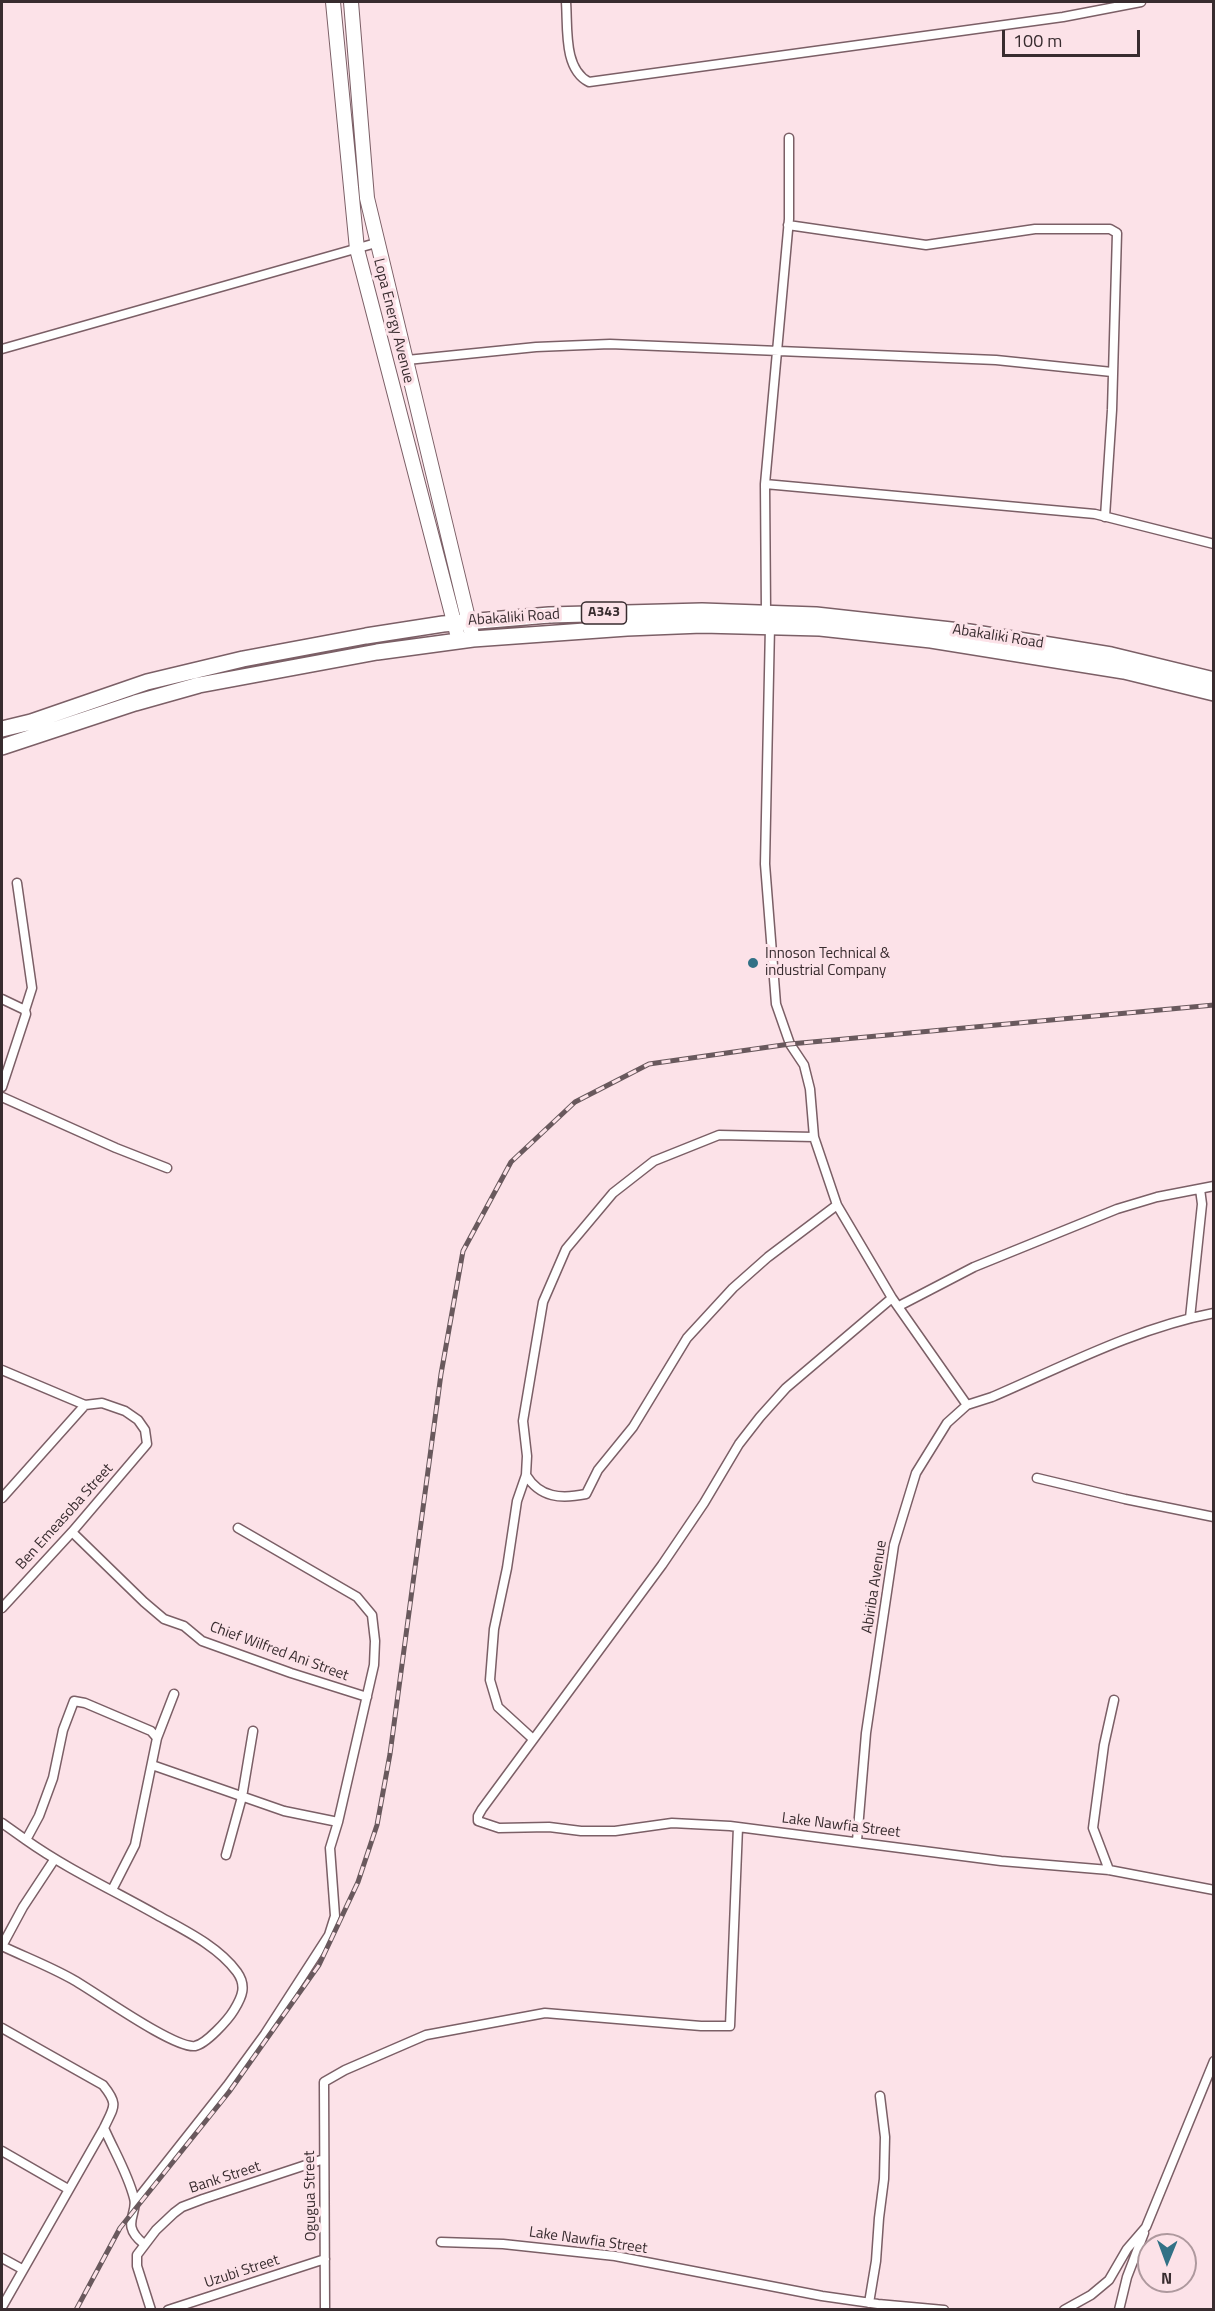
<!DOCTYPE html>
<style>
body{margin:0}
#map{position:relative;width:1215px;height:2311px;overflow:hidden;background:#fce2e8;font-family:"Titillium Web",sans-serif}
canvas{display:block}
.frame{position:absolute;inset:0;border:3px solid #382c2f;pointer-events:none}
.north{position:absolute;left:1137px;top:2233px;width:60px;height:60px;box-sizing:border-box;background:#fce2e8;border:2px solid #ae999e;border-radius:50%;rotate:181deg;font-size:16px;font-weight:700;line-height:24px;text-align:center;color:#382c2f}
.north::after{content:'';display:block;margin:auto;width:21px;height:27px;background:#327186;clip-path:polygon(50% 0,100% 100%,50% 72%,0 100%)}
.scale{position:absolute;left:1002px;top:30px;width:138px;height:27px;box-sizing:border-box;border:3px solid #382c2f;border-top:0;padding-left:8px;font-size:18px;line-height:21px;white-space:nowrap;color:#382c2f;-webkit-text-stroke:4px #fce2e8;paint-order:stroke}
</style>
<div id="map">
<canvas width="1215" height="2311"></canvas>
<div class="frame"></div>
<div class="north">N</div>
<div class="scale">100 m</div>
</div>
<script>
const c = document.querySelector('canvas').getContext('2d');
c.lineJoin = 'round';
function strokePath(path, color, width, dash) {
  c.strokeStyle = color;
  c.lineWidth = width;
  c.lineCap = dash ? 'butt' : 'round';
  c.setLineDash(dash || []);
  c.stroke(path);
}
function label(font, color, halo, rows, align = 'center') {
  c.font = font + ' "Titillium Web",sans-serif';
  c.lineWidth = 6;
  c.setLineDash([]);
  c.textBaseline = 'middle';
  c.strokeStyle = halo;
  c.fillStyle = color;
  for (const [text, x, y, turn = 0] of rows) {
    c.save();
    c.translate(x, y);
    c.rotate((+turn || 0) * Math.PI / 180);
    c.textAlign = isNaN(turn) ? turn : align;
    if (halo) c.strokeText(text, 0, 0);
    c.fillText(text, 0, 0);
    c.restore();
  }
}
const street = new Path2D(`
 M566 2C568 27 563 69 589 82L1063 17 1141 2
 M788 225 926 245 1035 229H1110L1117 233 1112 410 1105 517
 M2 349 376 243
 M407 360 536 347 610 344 996 360 1112 372
 M765 484 1095 514 1214 544
 M766 612 765 484 789 219V138
 M770 626 765 864 776 1004 790 1044 804 1065 810 1089 814 1137 837 1205 892 1298 967 1405
 M17 883 32 988 25 1010
 M2 999 25 1010 26 1014 2 1087
 M2 1097 116 1148 167 1168
 M892 1298 786 1388 760 1417 739 1444 704 1503 662 1565 482 1809 478 1816V1821L499 1828 549 1827 581 1831H615L672 1823 730 1826 1001 1861 1109 1870 1214 1890
 M899 1306 974 1267 1117 1209 1157 1197 1214 1186
 M1190 1318 1202 1204 1200 1189
 M2 1370 85 1405 102 1403 125 1411 138 1420 145 1430 147 1444 72 1532 2 1608
 M526 1475C540 1498 561 1499 586 1494L598 1470 633 1427 687 1338 733 1288 768 1257 837 1205
 M1037 1478 1125 1499 1214 1517
 M2 1498 85 1405
 M72 1532 144 1602 164 1619 184 1626 202 1641 291 1673 367 1697
 M533 1739 498 1707 490 1680 494 1629 507 1568 517 1501 526 1475 527 1456 523 1421 543 1302 566 1249 613 1193 654 1161 719 1135 814 1137
 M152 1765 284 1811 338 1822
 M2 1823 26 1840 39 1816 53 1778 63 1730 74 1701 85 1703 151 1731 157 1738
 M857 1841 866 1733 894 1545 916 1473 947 1423 967 1405 992 1397C1064 1366 1136 1328 1214 1313
 M226 1855 242 1797 253 1731
 M1109 1870 1093 1828 1104 1745 1114 1700
 M112 1890 135 1845 157 1738 174 1694
 M2 1946C25 1957 49 1966 72 1979 94 1991 174 2049 195 2046 206 2044 228 2020 234 2010 242 1997 247 1986 237 1972 218 1946 184 1930 157 1915 113 1890 67 1869 26 1840
 M2 1946 23 1907 54 1860
 M2 2028 103 2085C119 2105 114 2106 104 2128L2 2307
 M104 2128C114 2151 128 2174 134 2198 139 2214 119 2224 144 2244
 M2 2151 68 2189
 M136 2201 227 2086 265 2034 329 1935 335 1916 330 1848 338 1822 374 1665 375 1641 372 1615 357 1597 238 1528
 M441 2242 503 2244 615 2256 822 2296 878 2304 944 2310
 M2 2258 22 2269
 M869 2303 876 2261 879 2218 884 2179 885 2137 880 2096
 M151 2310 137 2266V2255L156 2230 174 2213 182 2207 203 2199 324 2159
 M168 2310 325 2259
 M325 2310 324 2082 345 2070 426 2035 545 2013 701 2026H730L738 1827
 M1064 2310 1091 2295 1109 2280 1127 2249 1146 2227 1214 2061
 M1119 2310 1127 2277 1144 2233`);
const primary = new Path2D(`
 M333 2 357 249 459 641
 M351 2 367 198 473 639`);
const highway = new Path2D(`
 M2 729 31 722 147 682 243 659 366 636 443 624 549 615 702 611 816 615 969 632 1111 655 1214 680
 M2 747 135 703 199 685 377 652 473 639 627 628 702 625 820 628 931 640 1124 671 1214 693`);
strokePath(street, '#7b5f66', 11);
strokePath(primary, '#7b5f66', 16);
strokePath(highway, '#7b5f66', 18);
strokePath(street, '#fff', 8);
strokePath(primary, '#fff', 14);
strokePath(highway, '#fff', 15);
const rail = new Path2D(`
 M76 2310 120 2228 229 2092 319 1965 358 1882 377 1825 390 1754 441 1374 463 1251 511 1162 575 1102 649 1064 790 1044 1214 1005`);
strokePath(rail, '#69595d', 5);
strokePath(rail, '#fce2e8', 3, [9]);
for (const [x, y, r, color] of [
 [753,963,6,"#327186"]
]) {
  const dot = new Path2D();
  dot.arc(x, y, r, 0, 2 * Math.PI);
  c.fillStyle = color;
  c.fill(dot);
  strokePath(dot, '#fce2e8', 2);
}
for (const [x, y, w] of [
 [604,613,45]
]) {
  const box = new Path2D();
  box.roundRect(x - w / 2, y - 11, w, 22, 4.5);
  c.fillStyle = '#fce2e8';
  c.fill(box);
  strokePath(box, '#382c2f', 1.5);
}
label('bold 14px', '#382c2f', null, [
 ["A343",604,613]
]);
label('15px', '#382c2f', '#fce2e8', [
 ["Lopa Energy Avenue",393,321,76],
 ["Abakaliki Road",514,618,-4],
 ["Abakaliki Road",998,637,9],
 ["Ben Emeasoba Street",65,1517,-48],
 ["Abiriba Avenue",875,1587,-81],
 ["Chief Wilfred Ani Street",279,1652,20],
 ["Lake Nawfia Street",841,1826,7],
 ["Bank Street",225,2178,-18],
 ["Ogugua Street",311,2196,-91],
 ["Lake Nawfia Street",588,2241,8],
 ["Uzubi Street",242,2272,-18]
]);
label('15px', '#382c2f', '#fce2e8', [
 ["Innoson Technical &",765,954],
 ["industrial Company",765,971]
], 'left');
</script>
